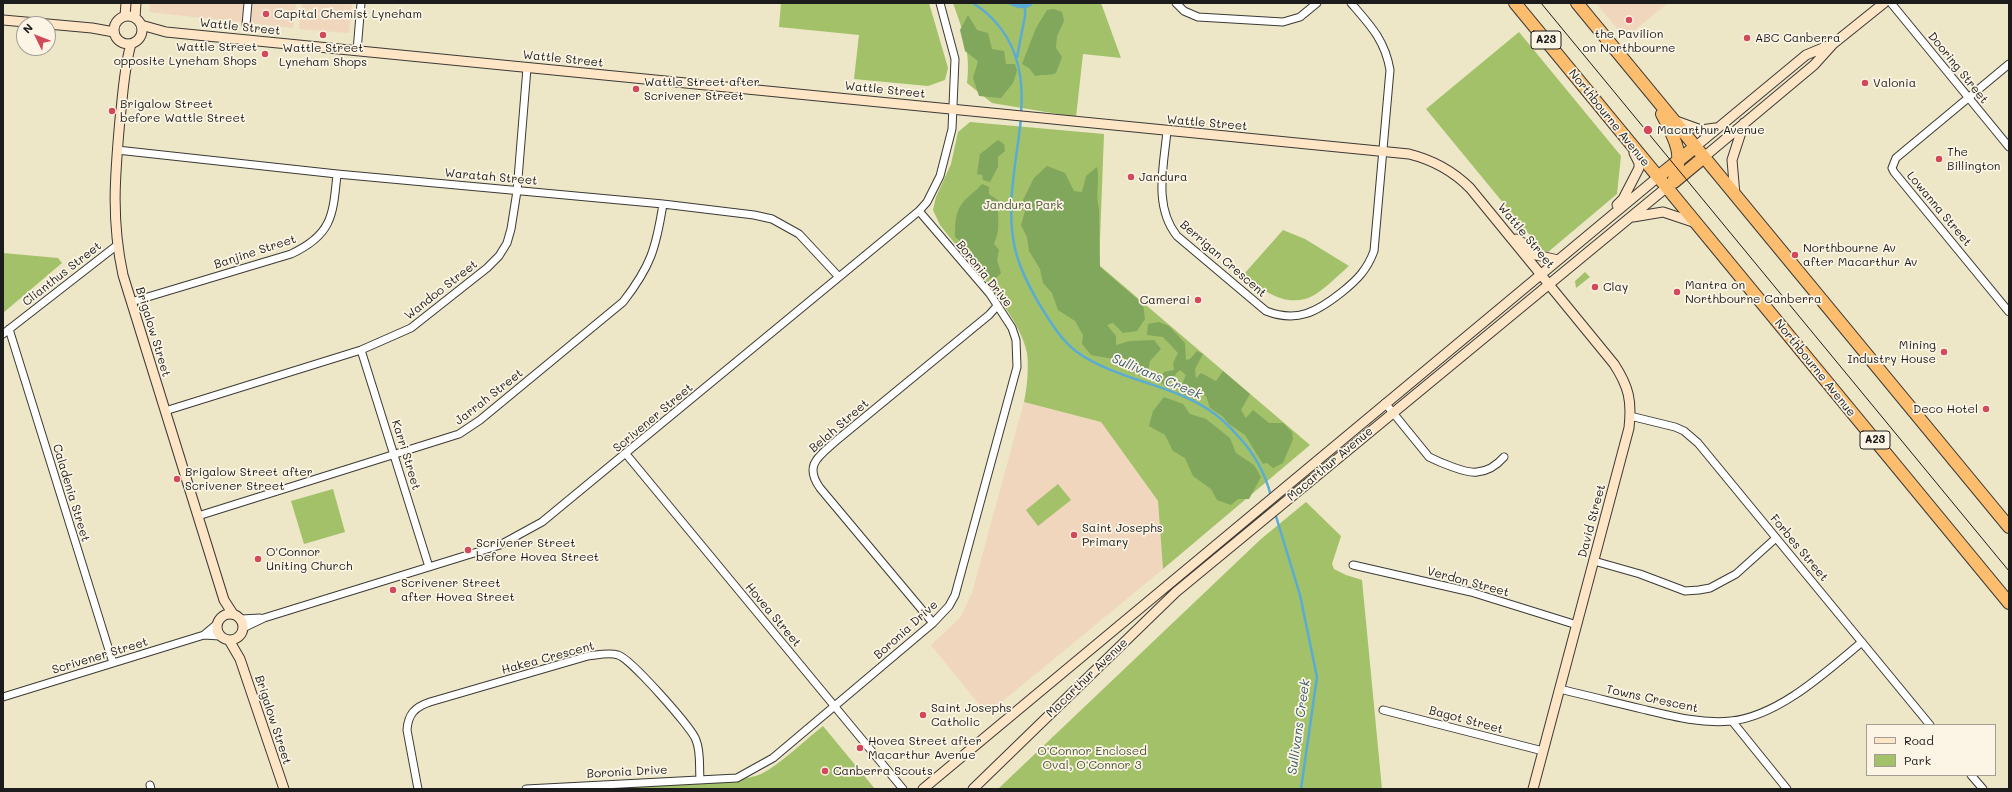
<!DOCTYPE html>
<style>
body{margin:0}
#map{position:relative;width:2012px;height:792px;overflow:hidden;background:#ede6c7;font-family:Mali,sans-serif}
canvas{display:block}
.frame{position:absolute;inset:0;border:4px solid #1c1c1c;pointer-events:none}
.legend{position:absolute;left:1866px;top:724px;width:130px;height:52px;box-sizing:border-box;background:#fcf5e5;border:1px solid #a29e95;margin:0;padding:5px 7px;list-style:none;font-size:12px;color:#1c1c1c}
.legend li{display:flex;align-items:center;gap:8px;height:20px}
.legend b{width:20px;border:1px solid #a29e95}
.north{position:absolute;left:16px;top:16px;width:40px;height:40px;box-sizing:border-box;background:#fcf5e5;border:1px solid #a29e95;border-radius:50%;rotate:313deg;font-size:11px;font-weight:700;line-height:16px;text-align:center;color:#1c1c1c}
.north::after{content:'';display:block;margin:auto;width:14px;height:18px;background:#d1495b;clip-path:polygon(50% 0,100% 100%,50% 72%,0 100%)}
</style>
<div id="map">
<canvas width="2012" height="792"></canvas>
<div class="frame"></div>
<ul class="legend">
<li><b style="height:5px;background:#fee5c5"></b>Road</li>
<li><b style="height:11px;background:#a2c169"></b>Park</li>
</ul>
<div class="north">N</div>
</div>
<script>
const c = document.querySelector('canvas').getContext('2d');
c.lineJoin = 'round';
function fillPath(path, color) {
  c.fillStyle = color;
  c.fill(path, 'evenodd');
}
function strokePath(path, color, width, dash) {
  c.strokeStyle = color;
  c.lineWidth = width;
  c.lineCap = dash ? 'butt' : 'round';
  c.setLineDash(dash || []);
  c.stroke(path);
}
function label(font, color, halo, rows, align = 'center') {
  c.font = font + ' Mali,sans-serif';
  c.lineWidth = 3.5;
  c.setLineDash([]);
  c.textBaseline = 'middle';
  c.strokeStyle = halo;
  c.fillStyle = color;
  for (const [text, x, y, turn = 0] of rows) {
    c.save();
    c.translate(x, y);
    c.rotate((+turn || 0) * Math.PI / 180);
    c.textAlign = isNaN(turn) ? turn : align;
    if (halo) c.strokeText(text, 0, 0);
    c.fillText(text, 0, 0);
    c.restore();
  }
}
fillPath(new Path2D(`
 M150 3H296L293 28 149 12Z
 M302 3H352L349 33 299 29Z
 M1596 3H1668L1625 38Z
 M1024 402 1101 422 1158 502 1163 569 987 714 931 645 960 618 972 593Z`), '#efd6bc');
fillPath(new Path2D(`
 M781 3H929L948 68 945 80 928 86 854 79 859 35 779 27Z
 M953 3H1101L1121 58 1083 54 1076 117 992 103 967 83C971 53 963 31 953 3Z
 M1519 32 1621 156 1617 194 1548 252 1542 250 1426 109Z
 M970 122 1104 134 1099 265 1310 445 1163 569 1158 501 1101 422 1024 402C1027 388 1029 368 1027 353 1021 316 964 256 940 225L933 210 936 197 951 164 958 132Z
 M1283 230 1305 239 1349 266C1338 275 1319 296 1305 299 1280 305 1261 289 1244 274Z
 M3 253 58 258 62 263 3 313Z
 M1585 272 1590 277 1576 288 1575 281Z
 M1058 484 1071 500 1038 526 1026 510Z
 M333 489 345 532 304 544 291 501Z
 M1306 502 1341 536 1332 564 1334 569 1346 575 1362 580 1382 789H998L1261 539Z
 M823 726 875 789H560L737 780C745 778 754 777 761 774 781 764 805 740 823 726Z`), '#a2c169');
fillPath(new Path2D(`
 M1054 9 1062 12 1064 21 1057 36 1056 48 1062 57 1056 73C1048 76 1043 74 1035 76L1029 68 1022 64 1036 28 1047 10Z
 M968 15 977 30 988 33 992 49 1004 51 1006 64H1015L1017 71 1013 83 1001 98 979 96 973 78 978 61 965 51 960 30Z
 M998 140 1004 144 1005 151 998 157V167L990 182 983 180 982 175 977 174 980 154Z
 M1047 166 1065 173 1074 191 1082 192 1086 176 1097 167C1100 181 1095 195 1099 208L1100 267 1143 304 1145 319 1137 331 1123 333 1113 323 1107 325 1116 336V345L1130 341 1154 340 1161 349 1150 361 1148 371 1131 373 1113 359 1091 355 1082 344 1083 335 1075 321 1058 310 1052 293 1043 283 1040 269 1029 251 1027 237 1021 225 1025 211 1023 200 1034 178Z
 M982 184 989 187V194L999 201C996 220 1002 225 994 244L999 250 997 260 1001 273 995 279 989 278 982 270V267L975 262 971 250 955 237C955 223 955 210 965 200 971 194 977 190 982 184Z
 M1159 322 1169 326 1185 343 1186 360 1190 359 1197 351 1203 354 1195 369 1196 378 1201 373 1216 381 1223 371 1250 394 1241 410 1246 418 1253 410 1269 423H1283L1292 432 1293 439 1283 463 1273 468 1267 463 1263 464 1245 435 1229 424 1222 416 1210 408 1206 396 1201 395 1193 401 1191 394 1185 395 1179 391 1186 375 1180 370C1174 374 1172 382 1166 386L1159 381 1164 372 1174 370 1173 363 1178 353 1163 337 1147 335 1148 324Z
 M1164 397 1183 404 1190 414 1206 419 1230 438 1236 453 1254 465 1261 477 1249 499H1238L1231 505 1217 500 1211 489 1193 476 1185 458 1173 451 1165 435 1149 426 1153 411Z`), '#81a75d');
fillPath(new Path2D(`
 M1007 3H1034C1027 12 1015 8 1007 3Z`), '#5aacd5');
strokePath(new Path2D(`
 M973 3C1012 28 1025 68 1021 113
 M1017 57 1025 16V8
 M1021 118C1017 160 1006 202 1014 244 1018 265 1028 284 1038 302 1049 320 1060 339 1077 352 1116 380 1171 384 1209 410 1220 417 1230 427 1238 436 1255 454 1265 473 1271 496
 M1275 513 1300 595 1317 677 1301 789`), '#5aacd5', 2.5);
const street = new Path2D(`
 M1176 3 1184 11 1198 17 1283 22 1300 17 1317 3
 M1891 3 2009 147
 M246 25 248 3
 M357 51 361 3
 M2009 64 1896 158 1892 168 1894 172 2009 312
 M1167 131C1164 165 1153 206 1177 236L1266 311C1297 323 1317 312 1342 292 1357 280 1367 270 1374 251L1390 70C1385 40 1370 25 1351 3
 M117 150 337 174 663 204 754 215 772 219 799 234 839 277
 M131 302 291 254C332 235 333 216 337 174
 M9 329 113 663
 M3 334 116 246
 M361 350 429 567
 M1385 403 1429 457C1439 462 1467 474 1477 472 1489 471 1497 465 1504 457
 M165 411 361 350 411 328 487 268 499 256 507 243 511 229 517 191 527 68
 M1630 416 1675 427 1684 431 1698 443 1930 725
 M626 454 903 789
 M198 516 459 434 480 420 623 302C651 266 656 248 663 204
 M1594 561 1640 574 1685 591 1699 590 1710 588 1736 574 1776 538
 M1353 565 1471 592 1577 625
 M241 619 260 618
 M933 623 820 488C803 464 820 456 837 440L989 315 997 306
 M243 628 264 618 500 545 542 522 919 211 927 202 940 176 952 129 955 59 940 3
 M204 635 220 636
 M1560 689C1587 696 1614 702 1642 709 1671 716 1701 724 1731 721 1779 716 1827 671 1862 642
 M3 697 204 635 217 624
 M1383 710 1543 751
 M1732 721 1787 789
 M1971 775 1983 789
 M150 785 151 789
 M418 789 407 730C408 714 415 707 430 702L588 656C598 655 609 652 618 655 630 658 692 728 696 740 701 752 699 767 700 779
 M526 789 737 778 773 758 933 623 949 606 955 595 1017 367 1016 340 1012 328 990 294 919 211`);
const secondary = new Path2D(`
 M125 16 126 3
 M114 30a14 14 0 1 1 28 0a14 14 0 1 1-28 0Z
 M135 18 136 3
 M3 20 48 24
 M48 24 92 28 114 32
 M141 25 166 32 1409 154C1433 160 1453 171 1470 188L1614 364C1629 387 1632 401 1629 428L1533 789
 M131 44C124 68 123 94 120 119 115 175 111 220 123 275L224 600 233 614
 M1676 121 1701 130 1715 128
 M1695 147 1806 55 1830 45
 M1704 157 1814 65 1833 44 1884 3
 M1735 195 1732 160 1744 123
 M1617 205 1623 199 1639 168V163L1634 153
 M1633 217 1663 212 1696 223
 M1516 239 1525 244 1536 255 1558 260
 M217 627a13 13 0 1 1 26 0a13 13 0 1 1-26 0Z
 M229 640 240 659 284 789
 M923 789 1658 177
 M973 789 1176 592 1667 187`);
const highway = new Path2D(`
 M1515 3 2009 603
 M1577 3 2009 527
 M1662 114C1675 139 1685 155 1673 182
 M1658 177 1695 147
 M1674 182 1704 157`);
strokePath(street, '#3b3a36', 9);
strokePath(secondary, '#3b3a36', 11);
strokePath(highway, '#3b3a36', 14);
strokePath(street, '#fff', 7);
strokePath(secondary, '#fee5c5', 9);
strokePath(highway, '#fcbd6e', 12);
strokePath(new Path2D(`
 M1541 3 2009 571`), '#1c1c1c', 1);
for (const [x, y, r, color] of [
 [266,14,4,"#d1495b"],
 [1629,20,4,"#d1495b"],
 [323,35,4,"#d1495b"],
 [1747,38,4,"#d1495b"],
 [265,54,4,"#d1495b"],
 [1865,83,4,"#d1495b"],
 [636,89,4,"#d1495b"],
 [112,111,4,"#d1495b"],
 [1648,130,5,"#d1495b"],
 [1939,159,4,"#d1495b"],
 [1131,177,4,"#d1495b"],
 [1795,255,4,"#d1495b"],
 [1595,287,4,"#d1495b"],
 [1677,292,4,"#d1495b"],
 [1198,300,4,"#d1495b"],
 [1944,352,4,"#d1495b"],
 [1986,409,4,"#d1495b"],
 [177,479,4,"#d1495b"],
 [1074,535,4,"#d1495b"],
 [468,550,4,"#d1495b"],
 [258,559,4,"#d1495b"],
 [393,590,4,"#d1495b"],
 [923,715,4,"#d1495b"],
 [860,748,4,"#d1495b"],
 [825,771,4,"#d1495b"]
]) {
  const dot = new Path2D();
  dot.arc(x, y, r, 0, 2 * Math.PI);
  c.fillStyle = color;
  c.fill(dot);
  strokePath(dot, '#fcf5e5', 1.5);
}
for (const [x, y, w] of [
 [1546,40,30],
 [1875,440,30]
]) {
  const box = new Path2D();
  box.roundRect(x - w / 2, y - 9, w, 18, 3);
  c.fillStyle = '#fcf5e5';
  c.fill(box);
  strokePath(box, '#1c1c1c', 1);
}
label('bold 11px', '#1c1c1c', null, [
 ["A23",1546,40],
 ["A23",1875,440]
]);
label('12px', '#1c1c1c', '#fcf5e5', [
 ["Capital Chemist Lyneham",274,14],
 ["the Pavilion",1629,34,"center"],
 ["on Northbourne",1629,48,"center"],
 ["ABC Canberra",1755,38],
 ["Wattle Street",257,47,"right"],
 ["opposite Lyneham Shops",257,61,"right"],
 ["Wattle Street",323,48,"center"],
 ["Lyneham Shops",323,62,"center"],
 ["Wattle Street after",644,82],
 ["Scrivener Street",644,96],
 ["Valonia",1873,83],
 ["Brigalow Street",120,104],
 ["before Wattle Street",120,118],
 ["Macarthur Avenue",1657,130],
 ["The",1947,152],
 ["Billington",1947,166],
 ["Jandura",1139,177],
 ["Northbourne Av",1803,248],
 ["after Macarthur Av",1803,262],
 ["Mantra on",1685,285],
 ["Northbourne Canberra",1685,299],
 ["Clay",1603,287],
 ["Camerai",1190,300,"right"],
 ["Mining",1936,345,"right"],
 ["Industry House",1936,359,"right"],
 ["Deco Hotel",1978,409,"right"],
 ["Brigalow Street after",185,472],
 ["Scrivener Street",185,486],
 ["Saint Josephs",1082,528],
 ["Primary",1082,542],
 ["Scrivener Street",476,543],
 ["before Hovea Street",476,557],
 ["O'Connor",266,552],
 ["Uniting Church",266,566],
 ["Scrivener Street",401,583],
 ["after Hovea Street",401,597],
 ["Saint Josephs",931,708],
 ["Catholic",931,722],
 ["Hovea Street after",868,741],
 ["Macarthur Avenue",868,755],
 ["Canberra Scouts",833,771]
], 'left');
label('12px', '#1c1c1c', '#fcf5e5', [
 ["Wattle Street",240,27,6],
 ["Wattle Street",563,59,6],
 ["Dooring Street",1958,68,51],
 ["Wattle Street",885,90,6],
 ["Northbourne Avenue",1609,118,51],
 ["Wattle Street",1207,123,5],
 ["Waratah Street",491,177,5],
 ["Lowanna Street",1939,209,50],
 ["Wattle Street",1526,236,50],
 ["Banjine Street",255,252,-18],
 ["Berrigan Crescent",1223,259,41],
 ["Clianthus Street",62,274,-38],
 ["Boronia Drive",984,274,51],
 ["Wandoo Street",441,290,-38],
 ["Brigalow Street",153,332,73],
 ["Northbourne Avenue",1815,368,51],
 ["Jarrah Street",489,397,-38],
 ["Scrivener Street",653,418,-40],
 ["Belah Street",839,426,-41],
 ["Karri Street",406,455,73],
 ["Macarthur Avenue",1330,464,-40],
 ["Caladenia Street",71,493,73],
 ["David Street",1592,521,-75],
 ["Forbes Street",1799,548,50],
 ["Verdon Street",1468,582,15],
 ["Hovea Street",773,615,50],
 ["Boronia Drive",906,630,-42],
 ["Scrivener Street",100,656,-17],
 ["Hakea Crescent",548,658,-15],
 ["Macarthur Avenue",1087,678,-44],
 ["Towns Crescent",1652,699,12],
 ["Brigalow Street",273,720,72],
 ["Bagot Street",1466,720,15],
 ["Boronia Drive",627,772,-3]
]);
label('12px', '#4b5637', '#fcf5e5', [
 ["Jandura Park",1023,205],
 ["O'Connor Enclosed",1092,751],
 ["Oval, O'Connor 3",1092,765]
]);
label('italic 13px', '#385d6f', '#fcf5e5', [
 ["Sullivans Creek",1157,377,23],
 ["Sullivans Creek",1299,727,-82]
]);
</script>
